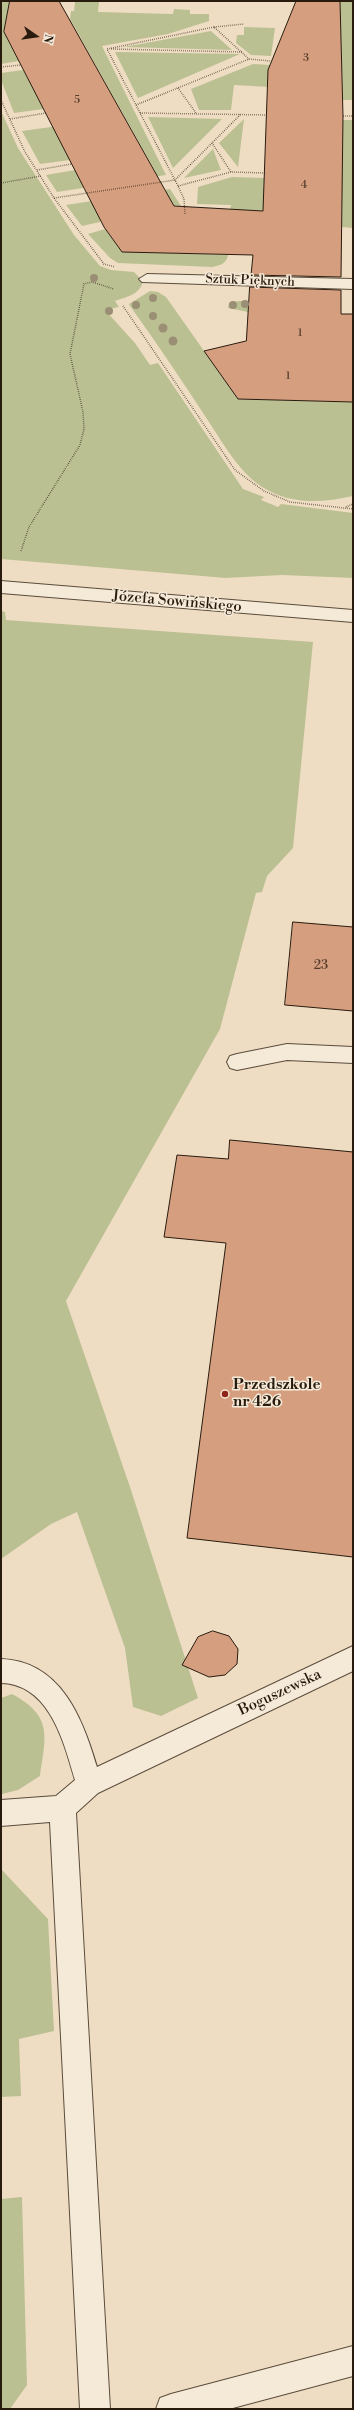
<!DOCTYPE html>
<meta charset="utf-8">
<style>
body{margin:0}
#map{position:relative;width:354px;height:2410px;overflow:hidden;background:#efddc3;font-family:"Libre Bodoni",serif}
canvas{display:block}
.frame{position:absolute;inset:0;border:2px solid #281b0e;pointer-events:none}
.north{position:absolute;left:16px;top:16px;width:40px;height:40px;-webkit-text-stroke:3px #f5e9d8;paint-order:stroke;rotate:103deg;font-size:11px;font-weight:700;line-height:16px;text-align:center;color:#281b0e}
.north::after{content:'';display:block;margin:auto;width:14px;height:18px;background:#281b0e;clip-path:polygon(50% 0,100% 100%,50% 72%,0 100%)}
</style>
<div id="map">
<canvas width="354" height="2410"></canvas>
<div class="frame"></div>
<div class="north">N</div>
</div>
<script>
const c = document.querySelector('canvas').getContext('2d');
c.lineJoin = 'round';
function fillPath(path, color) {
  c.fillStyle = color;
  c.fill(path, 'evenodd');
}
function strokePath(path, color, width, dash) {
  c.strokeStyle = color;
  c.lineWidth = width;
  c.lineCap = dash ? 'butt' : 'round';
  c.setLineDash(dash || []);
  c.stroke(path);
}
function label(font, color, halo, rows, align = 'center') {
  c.font = font + ' "Libre Bodoni",serif';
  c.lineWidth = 3;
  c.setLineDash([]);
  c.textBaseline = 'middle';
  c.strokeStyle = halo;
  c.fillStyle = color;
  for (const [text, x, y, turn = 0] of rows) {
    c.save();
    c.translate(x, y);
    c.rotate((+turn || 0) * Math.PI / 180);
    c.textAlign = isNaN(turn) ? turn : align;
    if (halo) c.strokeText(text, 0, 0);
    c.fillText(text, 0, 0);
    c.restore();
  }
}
fillPath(new Path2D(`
 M1 1H10L7 39 19 61 1 64Z
 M340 1H353V100H343Z
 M75 2H99L98 12 173 14 174 9 190 10V14H209V21L168 34 102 46 166 175 57 192 46 175 75 170 155 171 70 19 71 11H74Z
 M244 27 275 28 271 56 251 55 236 43 237 35H244Z
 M211 31 232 50 124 47Z
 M115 52 240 54 138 98Z
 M253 64 270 65 269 87 234 85 231 110H199L191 89Z
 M23 70 44 109 14 113 1 80V73Z
 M1 111 18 148 74 235 100 266 111 270 134 272 143 281C140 295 126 297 115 301L119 307 105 310 135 343 150 365 158 363 243 489 264 497 261 500 278 507 281 504 353 513V578L282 575 226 578 1 559Z
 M148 117 222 119 173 168Z
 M244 119 238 167 219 143Z
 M342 120H353V228L342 227Z
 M58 126 70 160 40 164 22 131Z
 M213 149 221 170 184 178Z
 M232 177 265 178 268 211 230 210 231 205 197 204 198 187Z
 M170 189 181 206 103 200 100 222 82 226 66 205Z
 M105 229 119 248 142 252 228 255C226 264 221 265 212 267L118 263 110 258 88 234Z
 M150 291 158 292 166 297 238 399 353 402V496C321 503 291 505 262 487 238 471 223 443 207 419 182 381 157 343 130 306L129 304Z
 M239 301 294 302 248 312 228 308 229 303Z
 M1 611 5 612 6 620 313 642 293 848 267 876 262 892 256 893 220 1029 66 1301 130 1487 198 1698 161 1716 133 1707 125 1648 77 1512 51 1524 1 1559Z
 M12 1694C53 1716 46 1736 40 1776L18 1790 2 1794 1 1698Z
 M1 1869 48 1919 54 2031 19 2039 21 2096 1 2097Z
 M22 2197 27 2385 10 2409H1V2199Z`), '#bbc093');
const building = new Path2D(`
 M10 1H59L174 206 263 211 268 70 296 1H340L343 116 341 277 251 275 253 255 122 252 104 227 4 32Z
 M250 287 341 290V314H353V402L238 399 204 351 246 341Z
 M293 922 353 927V1011L285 1005Z
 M230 1140 353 1152V1557L187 1538 226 1243 164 1237 177 1155 228 1159Z
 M213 1631 229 1636 238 1649 237 1664 225 1675 209 1677 182 1665 198 1637Z`);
fillPath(building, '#d59e7f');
strokePath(building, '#281b0e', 1);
const minor = new Path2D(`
 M147 274 353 279V289L142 282 139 279Z
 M1 581 353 610V622L1 593Z
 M287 1044 353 1047V1063L287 1060 237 1070 230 1068 227 1062 230 1056 237 1054Z
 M353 1646V1671L98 1793 76 1813 110 2409H80L50 1822 1 1826V1800L56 1796 75 1780C64 1743 50 1684 1 1683V1659C61 1661 83 1719 97 1767Z
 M353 2346V2376L229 2409H156L160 2398 171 2394Z`);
strokePath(minor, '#5a4c3b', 2);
strokePath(new Path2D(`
 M214 27 244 24
 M111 49 242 52
 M1 67 21 65
 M178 88 196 113
 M1 100 25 152 54 198 104 264 115 267
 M136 105 249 59 270 61
 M140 113 268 115
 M343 116H353
 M10 119 46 113
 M212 143 231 172
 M37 170 72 164
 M1 183 41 176
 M178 186 231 172 266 173
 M54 198 175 180 241 114
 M185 214 184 199 178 186 107 49 214 27 249 59
 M123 306 235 470 264 491 290 502 353 509
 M346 507 353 504
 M21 551 29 527 80 445 84 429 83 412 70 354 84 284 92 282 114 289`), '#281b0e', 1.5, [0.5, 1.5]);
fillPath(minor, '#f5e9d8');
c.fillStyle = '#9a8e75';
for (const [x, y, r] of [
 [94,278,4],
 [153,298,4],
 [245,304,4],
 [136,305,4],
 [233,305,4],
 [109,311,4],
 [153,316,4],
 [163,328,4.5],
 [173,341,4.5]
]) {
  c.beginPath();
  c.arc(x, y, r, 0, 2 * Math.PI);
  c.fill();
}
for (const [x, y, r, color] of [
 [225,1394,4,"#8f2418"]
]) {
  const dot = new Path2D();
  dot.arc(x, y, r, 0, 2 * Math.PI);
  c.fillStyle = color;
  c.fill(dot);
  strokePath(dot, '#f5e9d8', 1.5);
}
label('11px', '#533c2a', null, [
 ["3",306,58],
 ["5",77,100],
 ["4",304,185],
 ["1",300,333],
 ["1",288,376]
]);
label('13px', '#281b0e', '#f5e9d8', [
 ["Sztuk Pięknych",250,281,2]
]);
label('13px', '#533c2a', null, [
 ["23",321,966]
]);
label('15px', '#281b0e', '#f5e9d8', [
 ["Józefa Sowińskiego",177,602,5],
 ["Boguszewska",280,1693,-25]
]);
label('bold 15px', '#281b0e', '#f5e9d8', [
 ["Przedszkole",233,1385],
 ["nr 426",233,1402]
], 'left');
</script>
